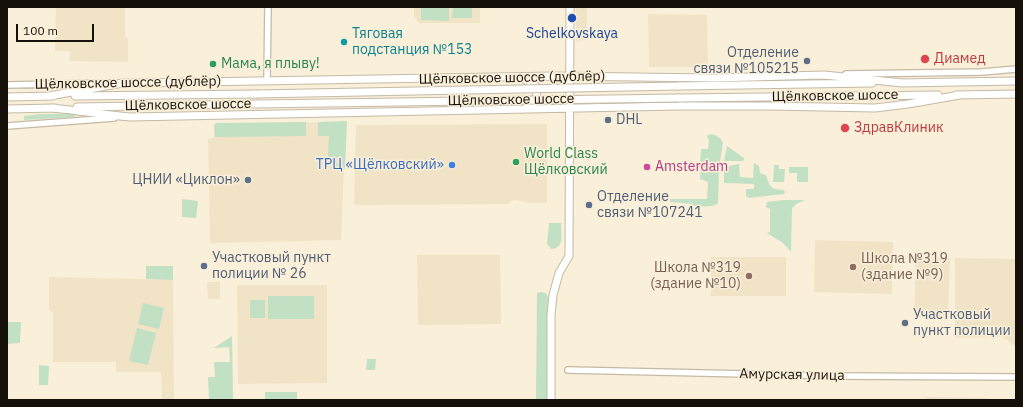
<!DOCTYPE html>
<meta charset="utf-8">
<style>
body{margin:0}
#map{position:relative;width:1023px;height:407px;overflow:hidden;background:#faefd9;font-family:"IBM Plex Sans",sans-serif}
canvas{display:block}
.frame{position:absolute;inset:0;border:8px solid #15110a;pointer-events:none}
.scale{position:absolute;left:16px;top:24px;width:78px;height:18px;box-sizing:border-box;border:2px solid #15110a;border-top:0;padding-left:5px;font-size:12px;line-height:14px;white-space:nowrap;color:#15110a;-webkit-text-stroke:3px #faefd9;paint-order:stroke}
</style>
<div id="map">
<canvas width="1023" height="407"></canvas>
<div class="frame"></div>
<div class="scale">100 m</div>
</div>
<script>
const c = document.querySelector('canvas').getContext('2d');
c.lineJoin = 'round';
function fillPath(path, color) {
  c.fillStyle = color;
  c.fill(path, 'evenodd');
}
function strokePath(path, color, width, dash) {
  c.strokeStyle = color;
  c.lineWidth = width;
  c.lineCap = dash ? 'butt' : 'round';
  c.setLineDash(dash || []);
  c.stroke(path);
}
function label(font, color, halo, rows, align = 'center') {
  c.font = font + ' "IBM Plex Sans",sans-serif';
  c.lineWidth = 3;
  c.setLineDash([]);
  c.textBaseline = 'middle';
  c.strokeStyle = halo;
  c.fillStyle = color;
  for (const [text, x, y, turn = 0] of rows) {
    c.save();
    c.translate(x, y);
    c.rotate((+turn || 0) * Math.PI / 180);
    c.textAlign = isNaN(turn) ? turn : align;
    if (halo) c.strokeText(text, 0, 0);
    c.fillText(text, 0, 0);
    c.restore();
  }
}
fillPath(new Path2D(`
 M56 7H125V37L128 38V62L70 61V51H55Z
 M414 7H480V23H419L414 16Z
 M576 7H587V40L576 41Z
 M648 14 707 15 708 67H649Z
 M346 122 341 240 210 243 208 139 214 138V126L273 123Z
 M547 124V203H529L516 200H513L508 204 354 205 356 125Z
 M815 240 893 242 892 294 814 292Z
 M417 255H500L501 324 418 325Z
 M711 257H786V296H711Z
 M916 257 950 258 948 316 914 315Z
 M955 258 1016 259V346L1002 337 955 338Z
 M49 277 173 280 174 400H162L161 372H116V362H53V313L49 310Z
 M207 282H220V299H208Z
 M237 285H327V383L238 384Z
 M925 397 986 398 990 399V400H925Z`), '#f1e3c6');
fillPath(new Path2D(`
 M421 7H449V21L421 20Z
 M453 7H472V18H452Z
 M21 87H86L77 89H20Z
 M40 114H74L76 116 73 117 24 120V116Z
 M347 121 345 169 332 168V163H341V157H328L329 136H318V122Z
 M306 122V136L215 137 214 125 216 123Z
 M710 134 715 135 721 139 723 143 719 168 718 203C712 208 702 206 694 206L693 204 670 202V199H707L708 182 700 179 701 165 708 164V161L700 163 701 149H708L709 140 707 136Z
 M727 146 744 158V160L742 161H724Z
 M754 163 759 166 760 173 766 175C770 187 770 189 783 190L785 192 784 194 749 198 746 196V189H754V184L724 183V167C730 167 733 164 740 164L739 166 740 177 753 178Z
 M774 165H779V169H785L784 182H773Z
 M789 167H808V182H797V173H789Z
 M182 199 198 201 196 218 182 217Z
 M784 200H805L796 204 792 208 791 252 783 243 767 233 770 232V209L766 207 767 202Z
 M549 223H561C561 233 565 249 551 249L547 244Z
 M146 266H173V280L146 279Z
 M540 292 546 293 548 297 547 312 548 400H536L537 293Z
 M268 296H314V319H268Z
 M250 300H265V318H250Z
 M143 303 164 308 159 329 138 324Z
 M7 322H21L20 343 7 344Z
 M137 328 156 333 148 365 129 361Z
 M232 336 233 400H209L208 377H215L214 362H230L229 347 214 348Z
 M367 359H376L375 370H366Z
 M39 365 49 366 48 385H39Z
 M265 392H297V400H265Z`), '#c2e0c3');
const minor = new Path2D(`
 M846 74 982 72 1016 69
 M267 81 268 7
 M7 85 109 83
 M7 126 114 118
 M568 370 835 376 1016 377`);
const major = new Path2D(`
 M522 78 535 85C539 97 536 104 524 109
 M900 83 1016 81
 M679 86 872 83
 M956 95 1016 94
 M49 96 123 83H137L555 76 714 78 824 75 903 83
 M75 96 256 94
 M7 97 53 96
 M679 98 938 95
 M77 107 257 104
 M51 108C78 110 103 115 130 117L678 106H769L875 108 908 104 960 95
 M7 109 55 108
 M551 400V315L553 295 559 273 569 256 570 7`);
strokePath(minor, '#c4baa5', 8);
strokePath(major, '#c4baa5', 9);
strokePath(minor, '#fff', 5.5);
strokePath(major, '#fff', 7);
const majorBridge = new Path2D(`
 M256 94 679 86
 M257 104 679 98`);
strokePath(majorBridge, '#c4baa5', 9, []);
strokePath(majorBridge, '#fff', 7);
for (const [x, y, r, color] of [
 [572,18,5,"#1a4fb4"],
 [344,42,4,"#0f9aa8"],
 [925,59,5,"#e0444e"],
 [807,61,4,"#5c6f8a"],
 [213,64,4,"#2e9e5b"],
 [608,120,4,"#5c6f8a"],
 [845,128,5,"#e0444e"],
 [516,162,4,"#2e9e5b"],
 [452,165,4,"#3f7fe0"],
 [647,167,4,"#d1479c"],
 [248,180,4,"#5c6f8a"],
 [589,205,4,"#5c6f8a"],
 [204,266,4,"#5c6f8a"],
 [853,267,4,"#8d6e63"],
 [749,276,4,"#8d6e63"],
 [905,323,4,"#5c6f8a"]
]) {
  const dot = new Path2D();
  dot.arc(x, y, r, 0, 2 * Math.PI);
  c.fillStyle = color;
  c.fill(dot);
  strokePath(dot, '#faefd9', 1.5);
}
label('14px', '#0d838f', '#faefd9', [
 ["Тяговая",352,34],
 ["подстанция №153",352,50]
], 'left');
label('14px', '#164399', '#faefd9', [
 ["Schelkovskaya",572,34]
]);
label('14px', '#4e5e75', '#faefd9', [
 ["Отделение",799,53,"right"],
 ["связи №105215",799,69,"right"],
 ["DHL",616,120],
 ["ЦНИИ «Циклон»",240,180,"right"],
 ["Отделение",597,197],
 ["связи №107241",597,213],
 ["Участковый пункт",212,258],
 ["полиции № 26",212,274],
 ["Участковый",913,315],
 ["пункт полиции",913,331]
], 'left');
label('14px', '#be3a42', '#faefd9', [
 ["Диамед",934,59],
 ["ЗдравКлиник",854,128]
], 'left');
label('14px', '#27864d', '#faefd9', [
 ["Мама, я плыву!",221,64],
 ["World Class",524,154],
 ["Щёлковский",524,170]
], 'left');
label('14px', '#15110a', '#faefd9', [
 ["Щёлковское шоссе (дублёр)",512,78,-1],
 ["Щёлковское шоссе (дублёр)",128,83,-1],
 ["Щёлковское шоссе",835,96,-1],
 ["Щёлковское шоссе",511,100,-1],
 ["Щёлковское шоссе",188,105,-1],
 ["Амурская улица",792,375,1]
]);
label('14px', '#366cbe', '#faefd9', [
 ["ТРЦ «Щёлковский»",444,165]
], 'right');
label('14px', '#b23c85', '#faefd9', [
 ["Amsterdam",655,167]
], 'left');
label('14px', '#785e54', '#faefd9', [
 ["Школа №319",861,259],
 ["(здание №9)",861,275],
 ["Школа №319",741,268,"right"],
 ["(здание №10)",741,284,"right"]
], 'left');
</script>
